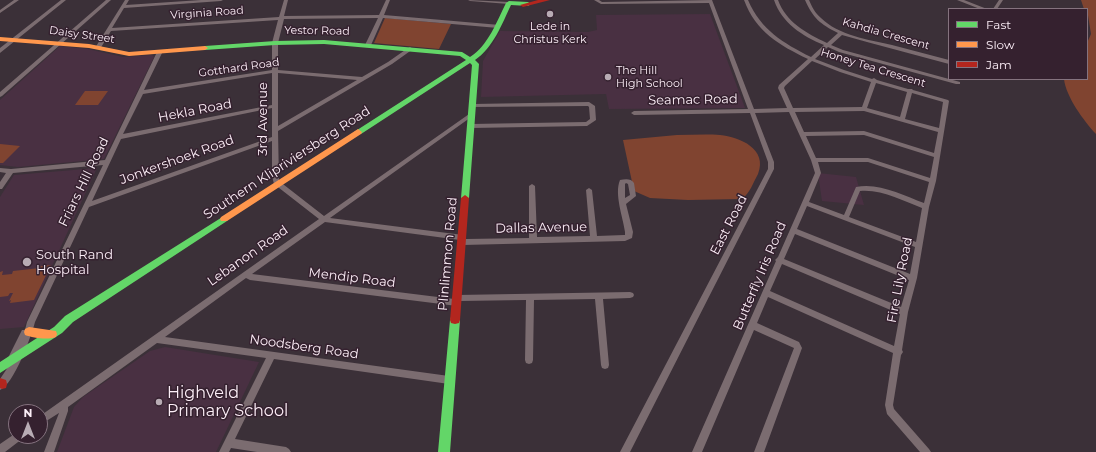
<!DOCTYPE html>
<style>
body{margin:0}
#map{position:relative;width:1096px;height:452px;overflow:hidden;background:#3b3038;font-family:Montserrat,sans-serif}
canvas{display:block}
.legend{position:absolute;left:948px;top:8px;width:140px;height:72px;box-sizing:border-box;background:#35212f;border:1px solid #85737f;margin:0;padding:5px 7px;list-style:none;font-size:12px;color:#fceef7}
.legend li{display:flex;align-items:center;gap:8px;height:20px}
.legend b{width:20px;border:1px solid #85737f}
.north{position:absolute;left:8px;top:404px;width:40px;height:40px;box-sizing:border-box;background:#35212f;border:1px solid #85737f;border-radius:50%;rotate:0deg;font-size:11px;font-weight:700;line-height:16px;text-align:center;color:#fceef7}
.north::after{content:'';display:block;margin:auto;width:14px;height:18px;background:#b8acb4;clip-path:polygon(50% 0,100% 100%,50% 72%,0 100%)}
</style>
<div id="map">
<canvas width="1096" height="452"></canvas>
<ul class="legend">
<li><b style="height:5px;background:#63d668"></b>Fast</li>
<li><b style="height:5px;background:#ff974d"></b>Slow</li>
<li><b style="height:5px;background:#b3261e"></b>Jam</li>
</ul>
<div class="north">N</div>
</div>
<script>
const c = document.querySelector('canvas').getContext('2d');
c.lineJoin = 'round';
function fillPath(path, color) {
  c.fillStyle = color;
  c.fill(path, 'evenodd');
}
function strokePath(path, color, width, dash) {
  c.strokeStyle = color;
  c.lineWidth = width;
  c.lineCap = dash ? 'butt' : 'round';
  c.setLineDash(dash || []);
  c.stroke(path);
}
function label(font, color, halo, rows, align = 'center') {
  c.font = font + ' Montserrat,sans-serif';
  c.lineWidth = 3;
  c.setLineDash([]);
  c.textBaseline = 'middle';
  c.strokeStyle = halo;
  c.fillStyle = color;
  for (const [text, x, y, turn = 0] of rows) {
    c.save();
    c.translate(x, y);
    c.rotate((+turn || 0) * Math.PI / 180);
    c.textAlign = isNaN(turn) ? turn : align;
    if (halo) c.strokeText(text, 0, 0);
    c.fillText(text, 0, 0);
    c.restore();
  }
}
fillPath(new Path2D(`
 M710 14 745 108 609 109 606 94 481 97 483 61 500 31 588 32 597 30 596 15Z
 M60 46 88 49 123 57 152 55 154 57 104 159 18 167 0 165V100Z
 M97 168 24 327 0 329V197L14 175Z
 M818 173 856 177 864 205 822 201Z
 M165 347 259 362 216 452H57L74 407 83 397 150 351Z`), '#493042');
fillPath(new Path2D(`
 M1081 0H1096V134C1084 121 1066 97 1064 79H1087V43L1091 34 1087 9H1084Z
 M385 18 451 24 439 49 374 43Z
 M85 91H108L98 105H75Z
 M677 135C691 135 706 134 720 135 740 137 768 149 758 174 753 183 750 193 742 199L688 200 650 198 634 191 623 140Z
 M0 144 20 146 3 163H0Z
 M51 265 34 300 10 303 11 300 9 301 13 293H10L8 296 0 297V272L3 271 2 275 12 274 13 271 40 268 41 266Z`), '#804430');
fillPath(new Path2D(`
 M14 0H19L0 13V10Z
 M61 0H66L0 53V48Z
 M106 0H111L2 96 0 97V92Z
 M125 0H129L126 5 201 0H223L221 1 124 8 112 28 279 17 284 0H288L284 16 379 15 386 0H390L384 15 500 25V27L498 28 383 18 371 45 368 47 365 45 378 18 284 19 278 43V70L362 77 388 62 408 48 410 47 413 49 392 64 278 131 279 181 324 216 472 112 475 114 474 115 330 218 463 235 466 236V239L529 238V186L532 184 535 186 537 237 590 236 586 190 589 188 592 190 597 236 624 235H625V232C623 217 614 194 620 180 625 179 631 178 634 183L636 196 626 204 633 232 632 238 625 241 463 245 460 244 459 242 460 240 325 222 252 274 454 299V296L457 295 630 292 633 293 634 295 633 297 630 298 603 299 609 365 608 368 605 369 602 368 601 365 595 299 534 300 533 360 532 363 529 364 526 363 525 360 526 300 460 301 461 303 460 305 457 306 250 280 246 278 165 337 449 376 452 377 453 380 452 383 449 384 274 359 235 439 286 447 289 449 291 452H257L231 448 229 452H219L266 358 157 343 68 407V411L54 452H44L59 413 40 425V416L319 219 274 184 272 176V141L89 207 35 322C31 337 14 384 0 390V379L10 364H8L7 361 8 358 22 330H25L27 322 103 165 13 173 2 189H0V182L6 173 0 172V168L11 169 105 160 158 50H162L163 51 144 90 272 70V43L278 20 111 31 100 49H96L95 48ZM272 73V105L123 134 143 94ZM278 73 357 80 278 126ZM272 108V137L92 201 121 139ZM626 183 628 184 630 195 625 198V184Z
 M468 0 509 2 511 3 509 4 470 1Z
 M594 0H599L602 2 712 0 754 109 787 108 778 88 779 85 808 59C779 45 756 32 744 0H748C761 30 783 43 811 57L824 45C802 36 782 23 774 0H778C786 22 806 33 827 43L838 33C820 24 813 18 805 0H809C812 7 815 13 821 18 838 35 869 40 892 45 911 50 930 55 949 60V64L867 42 842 35 831 45 843 50 960 82V84H956L839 52 828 47 815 59 844 70 872 79 874 78 877 80 908 89H912L913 90 948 100 949 101 936 181 929 207 917 278 908 312 902 350 903 352 901 355 893 405 894 409 929 449 931 452H920L887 414 885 405 893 353 768 297 757 323 799 342 802 348 764 452H754L794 348 754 330 702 452H692L776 261 775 260 778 257 815 173 811 160 789 112 755 113 774 162V169L630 452H620L768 169V162L750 113 634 115 631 113 634 111 748 109 709 3 601 4ZM812 61 840 72 871 82 862 107 793 108 784 88 785 86ZM876 83 907 92 900 117 867 108ZM912 93 943 102 939 128 905 119ZM864 111 938 132 934 153 864 131 804 132 795 112ZM864 135 934 157 930 178 868 158H816L806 136ZM818 162H868L929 182 924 203C903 195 878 182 856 187L844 215 809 202 821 173ZM860 191C882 189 903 201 922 208L916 242 849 217ZM807 206 915 247 910 274 797 229ZM795 234 909 280 901 307 784 259ZM782 264 900 314 894 346 770 291Z
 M957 0H964L987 9H980Z
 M999 0H1003L997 9H993Z
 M589 102 595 106 596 120 587 126 471 128 468 126 471 124 586 122 590 119 589 107 588 106 471 107 470 106 473 104Z
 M16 433V436H24L22 439 5 452H0V444Z`), '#7b6c70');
fillPath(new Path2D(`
 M509 1 528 2 531 4 528 6 511 5C502 24 493 48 475 60L479 64 469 198 465 201 461 198 472 65 470 63 361 134H355L354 132 466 60 460 56 324 44 275 45 205 50 202 48 205 46 275 41 324 40 462 52 470 57C488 46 497 21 506 3Z
 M224 216 227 217 228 219 227 221 73 322 62 333 0 373V362L54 327 65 316Z
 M455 316 459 317 460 320 450 452H438L450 320 451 317Z`), '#63d668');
fillPath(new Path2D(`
 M0 37 89 44 129 52 205 46 208 48 205 50 129 56 89 48 0 41Z
 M358 129 362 132 361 134 227 221H221L220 219 221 217Z
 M29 327 56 331 57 334 56 337C48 340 33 338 25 335L24 332 25 329Z`), '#ff974d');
fillPath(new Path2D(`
 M538 0H550L523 7 520 5Z
 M465 195 469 198 460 320 459 323 455 324 451 323 450 320 461 198Z
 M0 378 6 380 7 384 6 388 2 389 0 388Z`), '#b3261e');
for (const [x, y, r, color] of [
 [550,14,4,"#b8acb4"],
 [608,77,4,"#b8acb4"],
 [27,262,5,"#b8acb4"],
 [159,402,4,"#b8acb4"]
]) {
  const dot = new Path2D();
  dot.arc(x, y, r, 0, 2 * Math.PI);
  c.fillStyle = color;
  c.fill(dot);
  strokePath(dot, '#35212f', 1.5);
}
label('11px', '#fceef7', '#35212f', [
 ["Virginia Road",207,13,-4],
 ["Yestor Road",317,31,1],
 ["Kahdia Crescent",886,34,16],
 ["Daisy Street",82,35,8],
 ["Gotthard Road",239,68,-8],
 ["Honey Tea Crescent",873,68,17]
]);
label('11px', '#fceef7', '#35212f', [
 ["Lede in",550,27],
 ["Christus Kerk",550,40],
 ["The Hill",616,71,"left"],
 ["High School",616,84,"left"]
]);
label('13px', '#fceef7', '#35212f', [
 ["Seamac Road",693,100,-1],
 ["Hekla Road",195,111,-11],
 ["3rd Avenue",263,119,-90],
 ["Jonkershoek Road",177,160,-20],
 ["Southern Klipriviersberg Road",287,163,-33],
 ["Friars Hill Road",84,182,-64],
 ["East Road",729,225,-63],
 ["Dallas Avenue",541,228,-1],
 ["Plinlimmon Road",448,254,-85],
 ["Lebanon Road",248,256,-35],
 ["Butterfly Iris Road",760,276,-67],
 ["Mendip Road",352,278,7],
 ["Fire Lily Road",900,280,-79],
 ["Noodsberg Road",304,347,8]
]);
label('13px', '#fceef7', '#35212f', [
 ["South Rand",36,255],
 ["Hospital",36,270]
], 'left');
label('16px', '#fceef7', '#35212f', [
 ["Highveld",167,393],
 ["Primary School",167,411]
], 'left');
</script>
